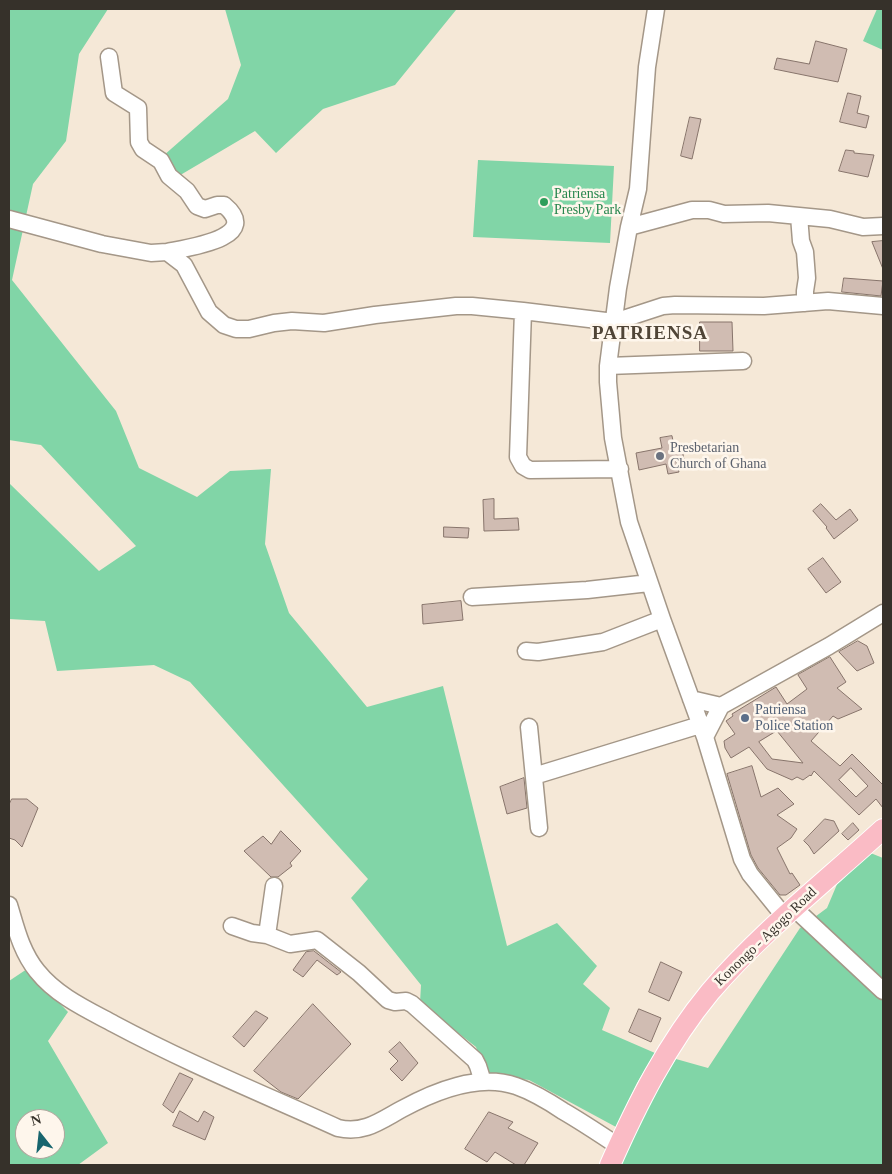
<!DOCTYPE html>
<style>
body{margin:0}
#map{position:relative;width:892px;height:1174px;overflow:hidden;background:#f5e8d7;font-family:Georgia,serif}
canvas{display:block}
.frame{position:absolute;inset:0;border:10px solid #36312a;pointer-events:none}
.north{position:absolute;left:15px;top:1109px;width:50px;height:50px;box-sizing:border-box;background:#fef6ec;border:1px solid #aea79e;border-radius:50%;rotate:344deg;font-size:14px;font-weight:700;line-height:20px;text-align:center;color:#36312a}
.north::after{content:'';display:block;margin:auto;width:18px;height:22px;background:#18656e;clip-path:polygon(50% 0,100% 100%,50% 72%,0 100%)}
</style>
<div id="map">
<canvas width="892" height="1174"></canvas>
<div class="frame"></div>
<div class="north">N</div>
</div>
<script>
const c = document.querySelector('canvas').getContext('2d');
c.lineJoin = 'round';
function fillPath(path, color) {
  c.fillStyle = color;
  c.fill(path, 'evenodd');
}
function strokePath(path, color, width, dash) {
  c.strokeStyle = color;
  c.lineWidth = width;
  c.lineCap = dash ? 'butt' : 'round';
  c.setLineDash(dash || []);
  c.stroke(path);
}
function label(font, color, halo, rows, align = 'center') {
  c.font = font + ' Georgia,serif';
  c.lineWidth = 5;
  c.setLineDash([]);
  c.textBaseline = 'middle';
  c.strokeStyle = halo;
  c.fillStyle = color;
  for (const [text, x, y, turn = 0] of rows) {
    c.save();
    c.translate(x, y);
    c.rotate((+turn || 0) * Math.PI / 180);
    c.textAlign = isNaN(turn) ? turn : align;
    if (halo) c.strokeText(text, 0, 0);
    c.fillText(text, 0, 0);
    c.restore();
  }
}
fillPath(new Path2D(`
 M9 9H108L79 54 66 141 33 184 12 280 116 411 139 468 197 497 230 471 271 469 265 544 289 613 367 707 443 686 507 946 557 923 597 966 583 984 610 1008 602 1030 655 1053 637 1083 616 1127 529 1080 485 1074 476 1047 420 1003 421 985 351 898 368 879 190 682 154 665 57 671 45 621 9 619V483L99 571 136 546 41 445 9 440Z
 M225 9H454L456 10 395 85 323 109 276 153 255 131 177 177 163 156 228 99 241 65Z
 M877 9H883V50L863 41Z
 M478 160 614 166 610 243 473 237Z
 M868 852 883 858V1165H621L654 1092 676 1059 708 1068 800 928 827 908 838 882Z
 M27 969 68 1012 48 1041 108 1143 78 1165H9V981ZM25 1119H55V1149H25Z`), '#81d5a7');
const building = new Path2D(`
 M816 41 847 49 838 82 774 69 777 58 809 64Z
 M848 93 861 96 857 113 869 116 866 128 840 122Z
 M690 117 701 119 692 159 681 156Z
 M846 150 854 151V153L874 155 868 177 839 171Z
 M883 241V269L872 242Z
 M844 278 883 281 881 296 842 292Z
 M700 322H732L733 351H700Z
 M672 436 674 445 681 444 684 460 676 461 679 472 668 474 666 464 639 470 636 453 662 448 660 438Z
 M494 499V519L518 518 519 530 484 531 483 500Z
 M821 504 836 520 850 509 858 520 834 539 826 528 827 527 813 511Z
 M444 527 469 528 468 538 444 537Z
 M823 558 841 582 826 593 808 569Z
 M461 601 463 620 423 624 422 605Z
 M858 641 867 646 874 663 857 671 839 652Z
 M830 657 846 682 837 688 862 709 838 719 833 716 811 741 840 766 852 754 883 785V808L876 799 859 815 814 771 811 776 810 775 803 780 797 777 792 780 767 769 749 747 731 758 725 748 724 741 735 734 726 721 733 716 732 714 776 687 787 704 807 689 798 675ZM777 731 803 763 772 759 759 742ZM851 768 868 786 856 797 839 780Z
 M752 766 761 797 778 788 794 804 777 815 797 829 791 838 777 848 790 874 792 873 800 885 786 895H780L758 868 751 855 727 774Z
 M524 778 527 808 507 814 500 787Z
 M12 799H27L38 808 22 847 15 840 9 838V805Z
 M825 819 834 821 839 831 814 854 809 846 804 841Z
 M853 823 859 830 848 840 842 834Z
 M281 831 301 851 290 863 292 866 278 877H271L244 851 263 836 271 844Z
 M314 951 341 972 337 975 317 960 303 977 293 970 306 952Z
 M661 962 682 972 669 1001 649 992Z
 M313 1004 351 1044 298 1099 281 1092 254 1071Z
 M639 1009 661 1018 651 1042 629 1032Z
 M256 1011 268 1018 244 1047 233 1037Z
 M400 1042 418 1063 402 1081 390 1069 398 1061 389 1052Z
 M180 1073 193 1079 173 1113 163 1105Z
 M180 1111 198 1122 204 1111 214 1117 205 1140 173 1126Z
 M489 1112 513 1122 508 1128 538 1143 524 1165H516L495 1152 487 1162 465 1149Z`);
fillPath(building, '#d0bcb2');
strokePath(building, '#87746b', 1);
const minor = new Path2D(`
 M656 9 647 67 638 189 629 227 618 288 608 366V382L613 438 629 522 662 619 705 737 742 859 750 874 784 916
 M109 57 114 93 138 108 139 142 143 149 161 161 169 176 187 191 197 206 205 209 217 205H224C264 238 186 248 167 252
 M799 216 801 241 805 252 807 278 805 291V303
 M9 219 102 244 151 253 167 252 184 265 209 312 224 325 236 329H249L274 323 292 321 324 323 375 315 456 306H472L523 311 614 322 663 306 675 305 764 306 828 301 883 306
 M629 227 692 210H709L724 214 768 213 830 219 863 227 883 226
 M523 311 518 457 523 466 530 470 620 469
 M608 366 743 361
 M472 597 587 590 649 583
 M526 651 538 652 603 642 662 619
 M691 699 721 706
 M529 727 539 828
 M705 737 721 706 829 646 883 613
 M534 776 700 725
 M9 905C16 928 21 951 37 971 57 996 86 1009 114 1024 187 1063 263 1094 338 1128 364 1134 380 1121 402 1109 435 1091 478 1073 516 1086 533 1092 548 1101 563 1111 582 1122 600 1134 618 1146
 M794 908 883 991
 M232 926 252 933 267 935 290 944 317 940 359 973 388 1000 395 1002 406 1001 412 1004 475 1060 478 1066 483 1082
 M267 935 274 886`);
const major = new Path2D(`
 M610 1165C637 1104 667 1044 710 992 761 932 825 882 883 829`);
strokePath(minor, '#a49788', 19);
strokePath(major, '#fff', 22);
strokePath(minor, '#fff', 16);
strokePath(major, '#fabbc5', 20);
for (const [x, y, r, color] of [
 [544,202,5,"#2e9e5b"],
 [660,456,5,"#6b7280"],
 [745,718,5,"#5c6f8a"]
]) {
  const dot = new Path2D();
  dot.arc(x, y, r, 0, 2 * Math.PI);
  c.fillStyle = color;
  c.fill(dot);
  strokePath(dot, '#fef6ec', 2);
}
label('14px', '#27864d', '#fef6ec', [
 ["Patriensa",554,194],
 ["Presby Park",554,210]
], 'left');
label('14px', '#5b616d', '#fef6ec', [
 ["Presbetarian",670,448],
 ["Church of Ghana",670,464]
], 'left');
label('14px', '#4e5e75', '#fef6ec', [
 ["Patriensa",755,710],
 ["Police Station",755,726]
], 'left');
label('14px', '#36312a', '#fef6ec', [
 ["Konongo - Agogo Road",766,937,-44]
]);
c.letterSpacing = '1px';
label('bold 19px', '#504537', '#fef6ec', [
 ["PATRIENSA",650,334]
]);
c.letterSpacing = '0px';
</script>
